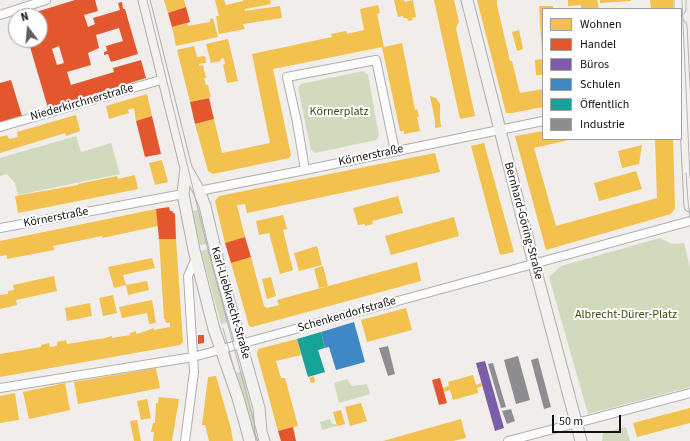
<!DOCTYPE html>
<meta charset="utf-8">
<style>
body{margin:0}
#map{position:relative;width:690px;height:441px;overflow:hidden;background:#f0edeb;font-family:"Source Sans 3",sans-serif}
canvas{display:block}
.legend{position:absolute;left:542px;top:8px;width:140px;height:132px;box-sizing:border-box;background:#fff;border:1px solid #a1a09f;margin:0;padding:5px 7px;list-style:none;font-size:12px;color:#131110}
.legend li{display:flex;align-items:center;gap:8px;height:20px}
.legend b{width:20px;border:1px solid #a1a09f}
.north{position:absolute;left:8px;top:8px;width:40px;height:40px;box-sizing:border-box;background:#fff;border:1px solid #a1a09f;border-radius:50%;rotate:344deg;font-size:11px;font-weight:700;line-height:16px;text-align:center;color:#131110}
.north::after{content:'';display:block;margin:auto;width:14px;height:18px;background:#605e5d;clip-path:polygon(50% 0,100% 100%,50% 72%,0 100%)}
.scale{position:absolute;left:552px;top:415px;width:69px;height:18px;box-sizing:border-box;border:2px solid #131110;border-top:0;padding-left:5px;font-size:12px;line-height:14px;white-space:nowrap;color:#131110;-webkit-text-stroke:3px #fff;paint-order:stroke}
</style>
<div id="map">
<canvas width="690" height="441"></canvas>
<ul class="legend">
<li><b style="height:11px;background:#f2c14e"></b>Wohnen</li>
<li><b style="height:11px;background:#e4572e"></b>Handel</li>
<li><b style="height:11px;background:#7b5ea7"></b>Büros</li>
<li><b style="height:11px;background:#3f88c5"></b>Schulen</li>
<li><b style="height:11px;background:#17a398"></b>Öffentlich</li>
<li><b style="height:11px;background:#8d8d92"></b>Industrie</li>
</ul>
<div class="north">N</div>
<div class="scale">50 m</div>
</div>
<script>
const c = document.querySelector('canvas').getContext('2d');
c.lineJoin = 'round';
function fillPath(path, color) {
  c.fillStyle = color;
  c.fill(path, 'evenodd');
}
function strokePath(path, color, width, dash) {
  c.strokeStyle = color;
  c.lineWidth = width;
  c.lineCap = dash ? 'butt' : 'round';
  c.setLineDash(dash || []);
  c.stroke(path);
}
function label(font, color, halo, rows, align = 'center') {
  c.font = font + ' "Source Sans 3",sans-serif';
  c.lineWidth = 4;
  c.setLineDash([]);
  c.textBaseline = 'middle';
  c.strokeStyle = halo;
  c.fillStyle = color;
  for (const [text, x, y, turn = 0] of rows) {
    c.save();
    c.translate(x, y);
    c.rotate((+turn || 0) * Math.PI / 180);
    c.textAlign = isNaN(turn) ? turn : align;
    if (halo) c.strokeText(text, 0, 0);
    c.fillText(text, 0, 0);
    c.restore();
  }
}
fillPath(new Path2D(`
 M363 71 368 75 379 136 376 140 315 153 311 150 298 88 301 84Z
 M76 136 81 152 111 143 120 174 18 195 15 183 7 174 0 176V158Z
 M199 210 207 244 200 245 192 211Z
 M660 238 672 244 684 243 690 267V387L588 414 549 277 561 266Z
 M209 249 228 322 221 324 201 251Z
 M242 371 260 441H252L234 374Z
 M347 379 352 386 367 384 370 394 339 403 334 383Z
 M330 419 332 424H336L337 426 322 430 320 422Z
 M626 427 630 441H602L603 433Z`), '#d1dabd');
fillPath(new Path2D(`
 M164 0H184L186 7 168 13Z
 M215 0H224L226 5 243 1V0H270L271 4 245 9V11L280 6 282 18 243 24 245 29 219 34 216 16H219Z
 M394 0H404L405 2 413 0 416 17 412 18 413 20 408 21 407 18H403V16L398 17Z
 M434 0H454L459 22 456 28 475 116 460 119Z
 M477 0H497V5L510 61H512L520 93 543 89V107L512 113H506Z
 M568 0H597L599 9H581V5L568 6Z
 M600 0H631V1L600 3Z
 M650 0H673V9H651Z
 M378 5 380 13 377 14 384 47 402 43 415 110 417 109 419 117H417L420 131 404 134V131H400L382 47 273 69 291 155 289 158 213 174 208 171 195 124 214 119 222 153 270 143 252 54 332 37 331 34 346 31 347 34 364 30 360 9Z
 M539 6H553V9H543V54H542Z
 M213 18 218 37 176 46 172 27 187 23 188 26 210 22V19Z
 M519 30 523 49 517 51 512 32Z
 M228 39 238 81 227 83 223 65 225 64 224 58 220 59 221 61 211 63 206 44Z
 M194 46 197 57 204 56 206 58V63L199 64V66L203 65 206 78H204L206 85H208L211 97 190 102 177 50Z
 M543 59V75H536L535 60Z
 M147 94 152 116 136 121 134 108 128 110 129 113 109 119 106 106Z
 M430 96 436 98 440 104V118L441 127 435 128V121Z
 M76 115 80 131 66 136 65 133 0 153V137L7 135 9 139 14 138 18 137 17 132Z
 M543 131V139H573L534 148 556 226 657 198 655 139H673L675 208 671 214 546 250 515 136Z
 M484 143 514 252 500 255 471 146Z
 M642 145 639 164 622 168 618 151Z
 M435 153 440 172 247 213 245 204 237 205 245 237 225 243 215 201 219 196Z
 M162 160 168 182 155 185 149 163Z
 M636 171 642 189 599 201 594 183Z
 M135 175 138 189 18 213 15 196 78 185V184L117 176 118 179Z
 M398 196 403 213 372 221 373 224 365 226V224L358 225 353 208Z
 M156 209 158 226 102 238V236L53 246 54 250 7 259V255L0 256V241Z
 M283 215 287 229 283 230 293 270 280 274 269 233 259 235 256 221Z
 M454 217 459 236 391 255 385 236Z
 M159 239H176L183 342 180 345 0 377V354L41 347V345L49 343 50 347 57 346V342L66 340 67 344 105 338 112 336V338L130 335V333L136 331V334L140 333 154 328V330L170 327V323H166L165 319H164Z
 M317 246 322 265 299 271 294 253Z
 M251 257 264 306 267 308 279 305 277 300 417 262 421 281 252 327 249 326 231 263Z
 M152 258 155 268 123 275 126 285 114 288 108 267Z
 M323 266 328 286 319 288 314 269Z
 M54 276 57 291 16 300 17 305 0 309V295L8 294V291L14 290 13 285Z
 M271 277 276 296 267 299 262 279Z
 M147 281 149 290 128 295 126 285Z
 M113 295 117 313 103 316 99 298Z
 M152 300 156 323 149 324 147 313 122 318 119 307Z
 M90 303 92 316 67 321 65 308Z
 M406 308 412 330 367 342 361 320Z
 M297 339 301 355 276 361 281 378H285L298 426 278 431 257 354 258 349Z
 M156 368 160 388 78 404 74 382Z
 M473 375 476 385 481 383 482 386 477 388 478 393 453 400 450 390 444 392 443 388 449 386 448 382Z
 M216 376 231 429 233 441H209L205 425H202L208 377Z
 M314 376 315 382 311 383 309 378Z
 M65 383 70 410 29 419 23 392Z
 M15 393 19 420 0 423V396Z
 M159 397 179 399 172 441H153L154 432H151L153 423H155L156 403H158Z
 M147 399 151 418 141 420 137 401Z
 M361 403 367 421 350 426 345 407Z
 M690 408V423L637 437 633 423Z
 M341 410 345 424 337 426 333 412Z
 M461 419 466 438 453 441H383Z
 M137 420 141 441H134L130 421Z`), '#f2c14e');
fillPath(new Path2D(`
 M75 0H95L98 11 84 15 88 27 95 24 93 18 120 10 118 3 122 2 123 9H125L138 54 111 62 108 54 104 55V52L107 51 106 46 123 41 119 28 96 35 99 48 88 53 91 65 67 72 71 85 114 72 113 68 141 60 146 78 48 108 28 40H40V16H23ZM59 46 64 63 57 65 52 49Z
 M186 7 190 22 172 27 168 13Z
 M11 80 22 116 0 122V83Z
 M209 98 214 119 195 124 190 102Z
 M152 116 161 154 145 157 136 121Z
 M169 207 170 211H172L175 214 176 239H159L156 209Z
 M245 237 251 257 231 263 225 243Z
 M198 335H204V343L198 344Z
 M440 378 447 403 439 405 432 380Z
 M293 427 296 441H281L278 431Z`), '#e4572e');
fillPath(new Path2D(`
 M485 361 504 428 495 431 476 363Z`), '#7b5ea7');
fillPath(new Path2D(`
 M354 322 365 362 336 370 329 347 325 348 321 332Z`), '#3f88c5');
fillPath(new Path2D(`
 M321 332 325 348 318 350 325 372 308 377 297 339Z`), '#17a398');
fillPath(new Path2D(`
 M388 346 395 374 388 376 379 348Z
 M518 356 530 400 516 404 504 360Z
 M538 358 551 407 544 409 531 360Z
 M493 363 506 407 501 408 488 364Z
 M511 409 515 421 507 424 502 411Z`), '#8d8d92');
const street = new Path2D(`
 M0 15 46 0
 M0 127 164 79
 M305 170 297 122 287 77 376 60 395 151
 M199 191 305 170 543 121
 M0 228 183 194
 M0 388 193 357 690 221
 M185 441 194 372 188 276 196 258
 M508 441 690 393`);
const secondary = new Path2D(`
 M144 0 186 168 199 191 205 206 219 266 259 408 261 432 264 441
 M467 0 534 264 581 441
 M680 0V9
 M681 26 690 206
 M186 168 183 194 194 250 214 329 238 398 250 441`);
strokePath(street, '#b1afae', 10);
strokePath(secondary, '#b1afae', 13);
strokePath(street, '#fdfcfc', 8);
strokePath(secondary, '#f3f0f0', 11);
strokePath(new Path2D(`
 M147 0 207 246 259 441
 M682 0 690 178
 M686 173 688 201 690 218
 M223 328 234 369`), '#b4b3b3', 1);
label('12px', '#131110', '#fff', [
 ["Niederkirchnerstraße",82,103,-16],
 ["Körnerstraße",371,156,-12],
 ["Körnerstraße",56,218,-11],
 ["Bernhard-Göring-Straße",523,221,75],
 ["Karl-Liebknecht-Straße",230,303,74],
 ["Schenkendorfstraße",347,315,-16]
]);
label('12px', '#3a4a0d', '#fff', [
 ["Körnerplatz",339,112],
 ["Albrecht-Dürer-Platz",626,315]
]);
</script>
